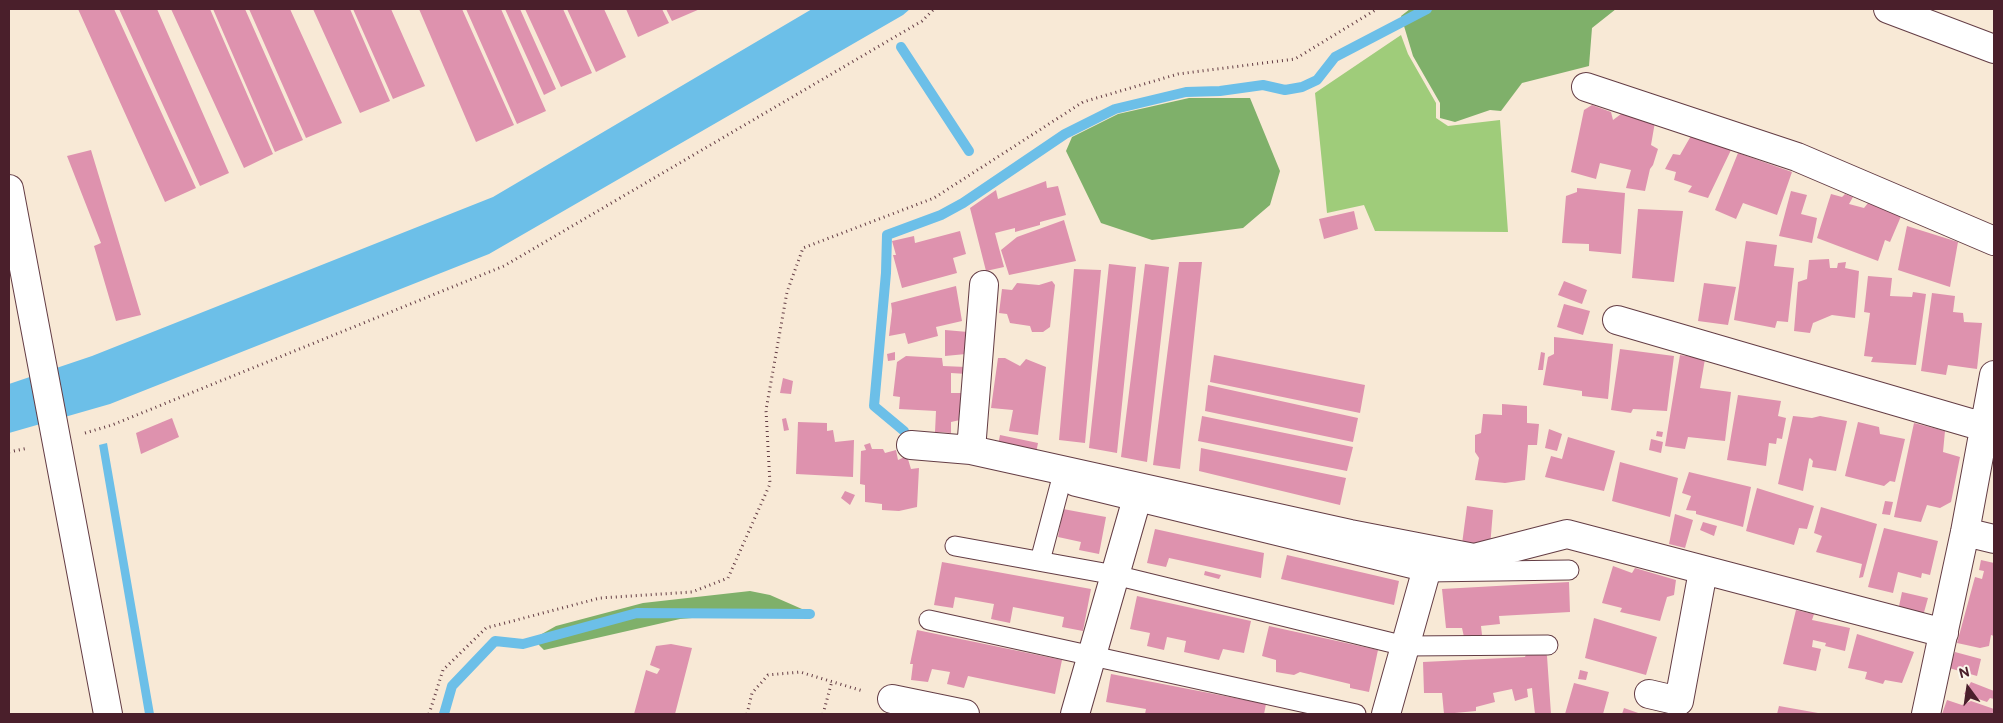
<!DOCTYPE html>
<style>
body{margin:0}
#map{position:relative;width:2003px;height:723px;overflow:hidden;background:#f8e9d6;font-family:"Balsamiq Sans",sans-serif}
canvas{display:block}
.frame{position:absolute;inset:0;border:10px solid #4a1f2b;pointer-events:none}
.north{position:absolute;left:1943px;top:663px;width:50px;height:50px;-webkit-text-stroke:4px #fbf7ec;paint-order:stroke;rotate:346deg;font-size:14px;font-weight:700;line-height:20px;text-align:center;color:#4a1f2b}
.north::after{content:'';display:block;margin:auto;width:18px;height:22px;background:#4a1f2b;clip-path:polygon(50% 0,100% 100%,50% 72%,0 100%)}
</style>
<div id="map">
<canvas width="2003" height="723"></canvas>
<div class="frame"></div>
<div class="north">N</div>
</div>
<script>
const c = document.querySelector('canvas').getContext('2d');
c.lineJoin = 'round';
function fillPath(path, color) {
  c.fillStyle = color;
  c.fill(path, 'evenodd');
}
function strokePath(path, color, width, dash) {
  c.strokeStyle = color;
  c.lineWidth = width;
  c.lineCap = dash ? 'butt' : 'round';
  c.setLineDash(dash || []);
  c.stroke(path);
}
fillPath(new Path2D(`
 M1401 35 1408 54 1436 103V118L1448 126 1500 120 1508 232 1375 231 1364 205 1327 213 1315 93Z`), '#9fcc7a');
fillPath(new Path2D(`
 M1410 9H1616L1592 28 1589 66 1522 83 1501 111 1490 110 1455 122 1440 118V103L1413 56 1401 16Z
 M1189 98H1250L1280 171 1270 205 1243 228 1152 240 1101 223 1066 151 1072 137 1118 114Z
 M750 591 770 595 802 609 680 619 544 650 539 645 540 635 556 626 643 603Z`), '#7fb06a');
fillPath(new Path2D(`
 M812 9H910L903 15 489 254 110 404 9 433V384L92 356 493 197Z
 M107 443 154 714H145L99 445Z`), '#6cbfe8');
strokePath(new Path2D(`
 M901 47 969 151
 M904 431 874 406 886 273 887 235 941 215 963 203 1065 134 1115 109 1186 92 1220 91 1263 85 1285 90 1302 87 1317 80 1335 57 1427 9
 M444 714 452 686 495 641 523 644 637 613 810 614`), '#6cbfe8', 10);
fillPath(new Path2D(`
 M78 9H114L196 188 165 202Z
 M119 9H157L229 173 200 186Z
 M171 9H210L273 154 244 168Z
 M213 9H245L303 140 275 152Z
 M249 9H290L342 123 306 138Z
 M313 9H350L390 101 360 113Z
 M353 9H391L425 86 393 99Z
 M419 9H462L514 125 476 142Z
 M466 9H501L546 111 517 124Z
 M505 9H520L556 89 544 95Z
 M525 9H563L592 73 561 87Z
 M567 9H604L626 57 596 72Z
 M626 9H662L669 23 638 37Z
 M666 9H700L672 21Z
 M1592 105 1611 112 1613 120 1621 114 1655 122 1651 145 1658 149 1653 165 1650 169 1645 191 1626 188 1631 170 1600 163 1596 179 1571 172 1584 110Z
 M1692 134 1731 150 1708 198 1688 192 1692 186 1674 180 1676 172 1665 169 1673 154 1680 155Z
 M91 150 141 315 116 321 94 246 101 243 67 156Z
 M1738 153 1792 172 1777 215 1743 203 1736 219 1715 210Z
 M1046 181 1047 188 1058 186 1066 215 1040 222V225L1015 232V228L995 233 1004 267 986 271 970 208 996 190 998 199Z
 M1577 188 1625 193 1621 254 1589 251V244L1562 243 1566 196 1577 192Z
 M1791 191 1807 195 1801 214 1817 218 1812 243 1779 236Z
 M1831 194 1842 197 1845 194 1853 197 1849 204 1864 208 1868 203 1902 214 1890 242 1885 240 1878 261 1817 238Z
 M1638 209 1683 211 1674 282 1632 278Z
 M1354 211 1358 229 1324 239 1319 219Z
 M1064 220 1076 261 1009 275 1001 250 1017 237Z
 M1907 226 1958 242 1950 287 1898 270Z
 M960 231 966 254 953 258 957 273 902 288 893 255H896L892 241 914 236 915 243Z
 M1746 241 1777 245 1774 266 1794 268 1788 322 1777 321 1775 328 1734 320Z
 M1829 259 1830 268H1837L1838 263 1846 262 1845 268 1859 271 1855 318 1832 315 1813 323 1810 333 1794 331 1798 282 1807 279 1809 260Z
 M1179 262H1202L1180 469 1153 465Z
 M1109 264 1136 267 1117 453 1089 448Z
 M1145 264 1169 267 1147 462 1121 457Z
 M1074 269 1101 270 1085 443 1059 440Z
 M1868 276 1892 278 1890 296 1912 297 1913 292 1926 294 1916 365 1871 362 1873 357 1864 356 1870 313 1864 312Z
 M1052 281 1055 285 1050 327 1043 332H1032L1030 326 1010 323 1007 314 999 313 1002 289 1012 290 1017 283 1039 285Z
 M1564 281 1587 290 1582 304 1558 295Z
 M1704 283 1736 287 1728 325 1698 321Z
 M956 286 962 321 936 327 938 336 908 344 905 333 889 336 892 311 891 303Z
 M1932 293 1955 296 1953 312 1963 313 1964 322 1982 323 1977 369 1948 365 1946 375 1921 371Z
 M1564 304 1590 311 1583 335 1557 327Z
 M945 330 968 332 966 354 945 356Z
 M1554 337 1613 344 1608 399 1582 396V391L1543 385 1548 357 1554 354Z
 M1620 349 1674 356 1667 411 1633 409 1631 413 1611 410Z
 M895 352V360L888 361 887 354Z
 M1541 352 1545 353 1543 370H1538Z
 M1214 355 1365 385 1360 413 1210 382Z
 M1680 355 1705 359 1700 388 1731 392 1725 441 1688 437 1685 449 1665 446Z
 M906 356 942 358 943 366 966 367 967 374 951 373V393H961L960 420 951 422V433L935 432 936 411 899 409 900 397 893 396 897 362Z
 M998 358H1005L1020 366 1026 359 1046 367 1038 435 1009 431 1013 410 991 408Z
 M783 378 793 381 791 394 780 393Z
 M1208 385 1358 418 1353 442 1205 411Z
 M1738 395 1781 401 1778 416 1786 418 1782 439 1777 438 1776 444 1769 443 1766 466 1727 460Z
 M1502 404 1527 406V423L1539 424 1537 445H1528L1525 480 1505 483 1475 480 1479 458 1475 452V435L1481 433 1483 414 1502 415Z
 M1202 416 1353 447 1347 471 1198 441Z
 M1793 416 1812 418 1820 416 1847 421 1836 471 1812 467 1813 461 1810 458 1809 459 1803 491 1778 484Z
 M172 418 179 437 141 454 136 433Z
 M786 418 789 430 784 431 782 419Z
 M798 422 827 423V431L833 430 835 442 854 440 853 477 796 474Z
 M1858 422 1879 427 1880 434 1905 439 1895 482 1890 481 1884 486 1845 476Z
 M1914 423 1945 431 1943 452 1960 457 1951 502 1940 508 1927 505 1921 522 1894 517Z
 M1549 429 1562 434 1557 451 1545 448Z
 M1657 431 1663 432 1662 437 1656 436Z
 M1000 435 1038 443 1036 453 998 445Z
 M1568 437 1615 451 1604 491 1545 477 1551 456 1562 459Z
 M1651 439 1663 442 1661 453 1649 450Z
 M870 443 872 449H883L885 453 896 450 898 460 907 456 911 469 919 468 917 507 899 511 882 510V504L865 502V485L860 484 861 451 866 450 864 445Z
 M1201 448 1346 478 1340 505 1199 471Z
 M1620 462 1678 478 1670 517 1612 501Z
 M1689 472 1751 487 1743 527 1696 514V511L1686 510 1691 496 1682 493Z
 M1757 488 1814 506 1807 529 1799 528 1794 545 1746 531Z
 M845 491 855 495 850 505 841 498Z
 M1885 501 1893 502 1890 515 1882 514Z
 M1467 506 1493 510 1490 547 1462 544Z
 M1821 507 1877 524 1863 577 1859 578 1862 564 1816 552 1822 536 1814 533Z
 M1063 509 1106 517 1099 554 1079 550 1081 542 1058 537Z
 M1675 514 1693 520 1685 548 1669 544Z
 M1703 522 1717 526 1714 536 1700 530Z
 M1884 528 1938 541 1930 575 1922 573 1921 578 1898 572 1893 593 1868 587Z
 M1155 529 1264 553 1261 578 1169 558 1166 567 1147 563Z
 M1287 555 1399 581 1394 605 1281 579Z
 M1981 560 1994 563V636L1991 635 1989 646 1980 648 1957 643 1975 577 1982 579 1984 571 1979 570Z
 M942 562 1091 589 1083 631 1062 627 1064 617 1013 607 1010 623 991 619 994 604 955 597 953 608 934 605Z
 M1613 566 1632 573 1635 568 1676 580 1674 595 1667 597 1660 621 1620 612 1622 608 1602 603Z
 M1205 571 1221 575 1219 579 1204 575Z
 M1569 582 1570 612 1499 616 1500 624 1481 626 1482 635 1464 637 1462 628H1446L1442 589Z
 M1902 592 1928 598 1923 616 1898 611Z
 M1137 596 1251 621 1244 653 1223 649 1219 660 1184 652 1186 641 1167 637 1164 650 1147 646 1150 633 1130 629Z
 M1796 610 1814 614 1812 620 1850 628 1845 651 1825 646 1826 643 1813 640 1812 647 1821 649 1816 671 1783 664Z
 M1594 618 1657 637 1646 675 1585 658Z
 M1269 626 1378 650 1369 692 1350 688V684L1300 672 1294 675 1276 672V660L1262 656Z
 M917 630 1062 660 1055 694 968 676 964 688 947 684 950 672 932 669 928 682 911 680 913 664H910Z
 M1857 634 1914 652 1902 683 1885 680 1883 684 1865 679 1867 672 1848 668Z
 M671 644 692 648 675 714H634L646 670 657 674 660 669 650 665 656 646Z
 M1527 652H1545L1547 656 1551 714H1535L1532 688 1527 689 1528 697 1515 701 1512 689 1493 693 1495 702 1476 707V711L1444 714 1442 693H1424L1423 662 1525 657Z
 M1955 652 1981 659 1977 676 1949 668Z
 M1580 670 1588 672 1586 680 1578 679Z
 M1111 674 1266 704 1264 714H1145L1146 709 1106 702Z
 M1971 682 1994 691V699L1990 698 1987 702 1964 694Z
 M1574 683 1609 692 1603 714H1565Z
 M1947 700 1962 705 1971 701 1994 709V714H1942Z
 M1779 706 1818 713V714H1777Z
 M1624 708 1641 714H1622Z`), '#de92ae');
const service = new Path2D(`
 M1074 486 1426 572 1569 570
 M955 546 1115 575 1405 646 1548 645
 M1040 561 1064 470
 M929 620 1356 714`);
const minor = new Path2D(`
 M1888 9 1994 49
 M1586 87 1797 157 1994 241
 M1617 320 1984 427
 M911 445 971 450 1350 534 1474 558 1567 534 1944 633
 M971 450 984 285
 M1965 532 1994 539
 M1649 694 1679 701 1703 571
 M892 699 965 714
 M1075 714 1136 502
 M1386 714 1426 572
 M1926 714 1965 532 1994 375`);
const tertiary = new Path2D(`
 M9 189 108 714`);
strokePath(service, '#643d45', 21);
strokePath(minor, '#643d45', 30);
strokePath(tertiary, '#643d45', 30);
strokePath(new Path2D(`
 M85 433 112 425 504 266 922 21 934 9
 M9 452 28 448
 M429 714 443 670 486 628 600 598 692 592 728 578 770 484 766 410 787 292 803 248 934 198 1083 102 1178 74 1295 59 1377 9
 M747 714 752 693 768 675 800 672 863 691
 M823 714 832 681`), '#643d45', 3, [1, 4]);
strokePath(service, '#fff', 19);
strokePath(minor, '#fff', 28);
strokePath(tertiary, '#fff', 28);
</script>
